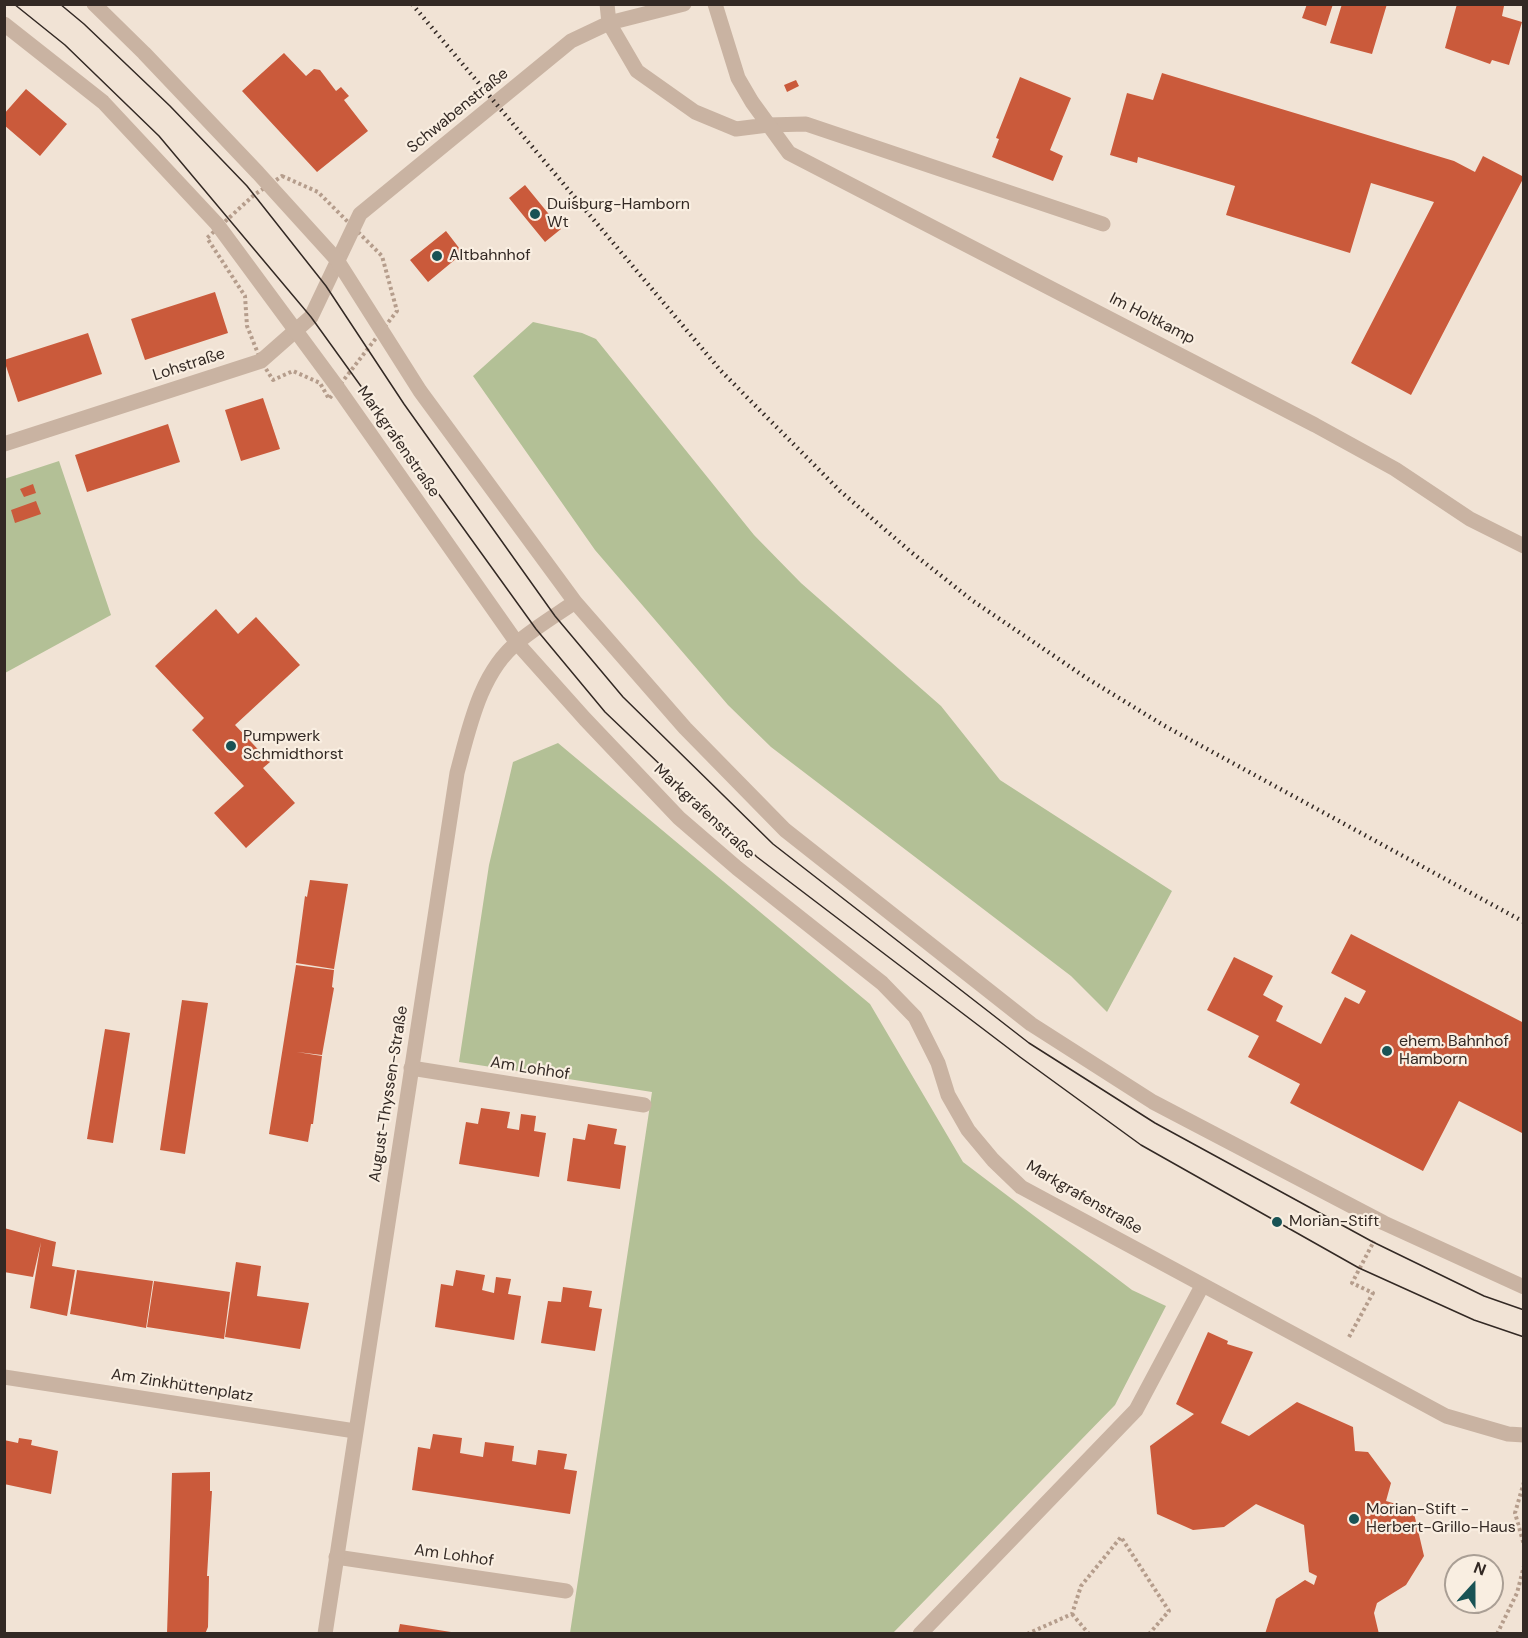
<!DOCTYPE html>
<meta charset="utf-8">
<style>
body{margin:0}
#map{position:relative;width:1528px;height:1638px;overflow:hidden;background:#f1e3d5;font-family:"DM Sans",sans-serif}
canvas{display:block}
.frame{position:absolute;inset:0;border:6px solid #332924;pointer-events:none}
.north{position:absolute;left:1444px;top:1554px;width:60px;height:60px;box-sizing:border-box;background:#f9eee1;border:2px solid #aa9f95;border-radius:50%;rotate:21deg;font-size:16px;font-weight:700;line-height:24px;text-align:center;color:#332924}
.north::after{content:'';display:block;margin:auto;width:21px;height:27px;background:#195355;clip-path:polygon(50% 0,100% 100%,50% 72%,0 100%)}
</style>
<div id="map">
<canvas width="1528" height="1638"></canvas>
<div class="frame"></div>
<div class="north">N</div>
</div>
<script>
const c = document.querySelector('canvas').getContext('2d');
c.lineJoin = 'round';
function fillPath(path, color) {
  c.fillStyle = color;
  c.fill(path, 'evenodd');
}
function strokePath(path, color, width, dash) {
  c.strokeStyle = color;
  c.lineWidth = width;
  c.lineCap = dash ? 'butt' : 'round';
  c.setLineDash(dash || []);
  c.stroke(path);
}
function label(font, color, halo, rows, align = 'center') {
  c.font = font + ' "DM Sans",sans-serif';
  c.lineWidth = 4.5;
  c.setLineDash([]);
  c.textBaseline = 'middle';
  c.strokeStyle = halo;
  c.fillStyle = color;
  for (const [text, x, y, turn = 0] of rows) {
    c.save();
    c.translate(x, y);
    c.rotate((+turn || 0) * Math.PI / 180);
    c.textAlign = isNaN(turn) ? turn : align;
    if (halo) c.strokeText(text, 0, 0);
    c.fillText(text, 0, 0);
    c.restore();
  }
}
fillPath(new Path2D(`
 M533 322 582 333 596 339 754 535 801 583 941 706 1000 780 1172 891 1107 1012 1071 976 771 747 728 705 595 550 473 376Z
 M59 461 111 615 5 673 4 479Z
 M558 743 870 1004 963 1162 1132 1290 1166 1306 1115 1405 893 1633H570L652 1092 459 1062 489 865 513 762Z`), '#b3c096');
fillPath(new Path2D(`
 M1307 4H1333L1326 26 1302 18Z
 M1342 4H1387L1372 54 1330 43Z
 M1457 4 1504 6 1502 16 1522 22 1509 65 1492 60 1490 64 1445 48Z
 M284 53 306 76 314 69 320 70 336 91 341 87 349 96 344 100 368 131 317 172 242 91Z
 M1162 73 1454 161 1475 172 1483 156 1524 177 1411 395 1351 363 1434 202 1371 183 1350 253 1226 215 1235 186 1138 157 1137 163 1110 155 1127 93 1153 100Z
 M1020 77 1071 98 1050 150 1063 156 1053 181 992 157 999 139 996 138Z
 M796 80 799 86 787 92 784 85Z
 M26 89 67 124 40 156 4 125V114Z
 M525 185 561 229 545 242 509 198Z
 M446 231 463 253 428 282 410 260Z
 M215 292 228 333 145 360 131 319Z
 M88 333 102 374 18 402 4 360Z
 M263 398 280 449 241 461 225 410Z
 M168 424 180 462 87 492 75 455Z
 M33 484 36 493 24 497 20 489Z
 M36 501 41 514 15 523 11 510Z
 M216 609 238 634 256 617 300 665 235 725 270 762 263 768 295 803 246 848 214 813 244 786 192 730 204 718 155 666Z
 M310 880 348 884 334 969 296 963 305 896 307 897Z
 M1351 934 1524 1023V1134L1459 1101 1423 1171 1290 1103 1300 1084 1248 1057 1259 1036 1207 1010 1234 957 1273 976 1263 995 1283 1006 1276 1021 1321 1044 1345 997 1359 1004 1366 991 1331 973Z
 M296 965 334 970 332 987 334 988 322 1055 297 1052 322 1056 313 1124H311L308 1142 269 1134Z
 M182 1000 208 1003 185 1154 160 1150Z
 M105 1029 130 1033 113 1143 87 1139Z
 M481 1108 510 1112 507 1128 519 1130 521 1114 536 1116 534 1131 546 1133 539 1177 459 1164 466 1122 478 1124Z
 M588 1124 617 1129 614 1144 626 1146 620 1189 567 1181 573 1138 585 1140Z
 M4 1228 56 1242 52 1266 75 1270 67 1316 30 1308 41 1242 33 1277 4 1272Z
 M236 1262 261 1266 257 1296 309 1303 300 1349 225 1337Z
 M77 1270 153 1281 146 1328 70 1314Z
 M456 1270 485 1275 482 1290 494 1293 496 1277 511 1279 508 1294 521 1296 514 1340 435 1327 441 1284 453 1286Z
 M154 1281 230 1292 224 1339 147 1327Z
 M563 1287 592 1291 589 1307 602 1309 595 1351 541 1343 548 1301 561 1302Z
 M1208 1332 1228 1341 1227 1344 1253 1352 1221 1423 1249 1436 1297 1402 1353 1427 1355 1451 1368 1452 1391 1483 1386 1501 1413 1509 1424 1556 1406 1585 1377 1603 1374 1613 1379 1634H1265L1276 1599 1305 1580 1314 1585 1317 1576 1309 1572 1304 1525 1256 1504 1224 1527 1193 1530 1157 1514 1150 1446 1194 1414 1176 1404Z
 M433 1434 462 1438 460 1453 471 1455 483 1457 485 1442 514 1446 512 1461 536 1465 538 1450 567 1454 564 1469 577 1471 570 1514 412 1490 418 1447 430 1449Z
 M19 1438 32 1440 31 1445 58 1451 51 1494 4 1484V1440L18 1443Z
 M210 1472V1491H212L207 1576H209L208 1627 205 1634H167L172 1473Z
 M400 1624 451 1632V1634H398Z`), '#ca5a3b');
strokePath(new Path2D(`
 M282 176 318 192 382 256 397 311 329 399 320 383 293 371 273 380 261 361 247 326 245 296 207 238 254 195Z
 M1349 1337 1373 1293 1352 1283 1374 1241
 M1524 1482 1515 1513 1524 1545
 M1072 1614 1089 1634
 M1027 1634 1072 1614 1081 1586 1121 1537 1169 1611 1149 1634
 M1497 1634 1517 1593 1524 1566`), '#b59d8c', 4, [3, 3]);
strokePath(new Path2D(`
 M768 125 806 124 1103 224
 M920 1634 1136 1410 1202 1286`), '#c9b3a2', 15);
strokePath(new Path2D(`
 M607 4 609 23 637 71 695 112 736 129 768 125
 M715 4 738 78 752 102 789 153 1315 425 1395 469 1470 519 1524 546
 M4 444 261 361 311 317 360 214 571 41 609 23 684 4
 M411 1068 644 1105
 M4 1377 355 1431
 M336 1557 566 1591`), '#c9b3a2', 15);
strokePath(new Path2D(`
 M94 4 144 53 258 173 337 260 420 391 575 602 685 728 785 830 1031 1024 1153 1102 1384 1223 1524 1287
 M4 24 103 102 217 224 338 388 517 643 585 719 679 818 737 868 882 983 915 1017 938 1063 948 1095 968 1130 993 1160 1021 1187 1446 1416 1508 1434 1524 1435
 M325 1634 457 773C469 729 480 672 518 642 536 627 556 615 575 602`), '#c9b3a2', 15);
strokePath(new Path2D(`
 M14 4 65 45 159 136 311 317 536 629 605 712 757 857 1020 1057 1141 1145 1359 1268 1474 1320 1524 1337
 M60 4 84 24 170 106 247 186 326 286 404 404 555 616 623 697 773 844 1029 1043 1155 1123 1373 1242 1484 1296 1524 1310`), '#332924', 1.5);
strokePath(new Path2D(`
 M412 4 721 371 840 491 911 552 973 601 1088 679 1163 725 1524 922`), '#332924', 4.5, [1.5, 4.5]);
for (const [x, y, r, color] of [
 [535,214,6,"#195355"],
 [437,256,6,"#195355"],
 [231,746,6,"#195355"],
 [1387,1051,6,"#195355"],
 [1277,1222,6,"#195355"],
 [1354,1519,6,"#195355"]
]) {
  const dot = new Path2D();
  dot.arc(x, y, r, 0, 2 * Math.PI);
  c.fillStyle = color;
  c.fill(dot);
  strokePath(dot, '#f9eee1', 2);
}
label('16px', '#332924', '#f9eee1', [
 ["Schwabenstraße",458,111,-39],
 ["Im Holtkamp",1152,319,27],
 ["Lohstraße",189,365,-18],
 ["Markgrafenstraße",398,442,55],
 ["Markgrafenstraße",704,812,43],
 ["Am Lohhof",530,1069,9],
 ["August-Thyssen-Straße",389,1094,-81],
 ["Markgrafenstraße",1084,1198,30],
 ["Am Zinkhüttenplatz",182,1386,9],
 ["Am Lohhof",454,1556,8]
]);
label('16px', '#332924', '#f9eee1', [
 ["Duisburg-Hamborn",547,205],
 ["Wt",547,223],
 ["Altbahnhof",449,256],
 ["Pumpwerk",243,737],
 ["Schmidthorst",243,755],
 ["ehem. Bahnhof",1399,1042],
 ["Hamborn",1399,1060],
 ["Morian-Stift",1289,1222],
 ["Morian-Stift -",1366,1510],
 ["Herbert-Grillo-Haus",1366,1528]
], 'left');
</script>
